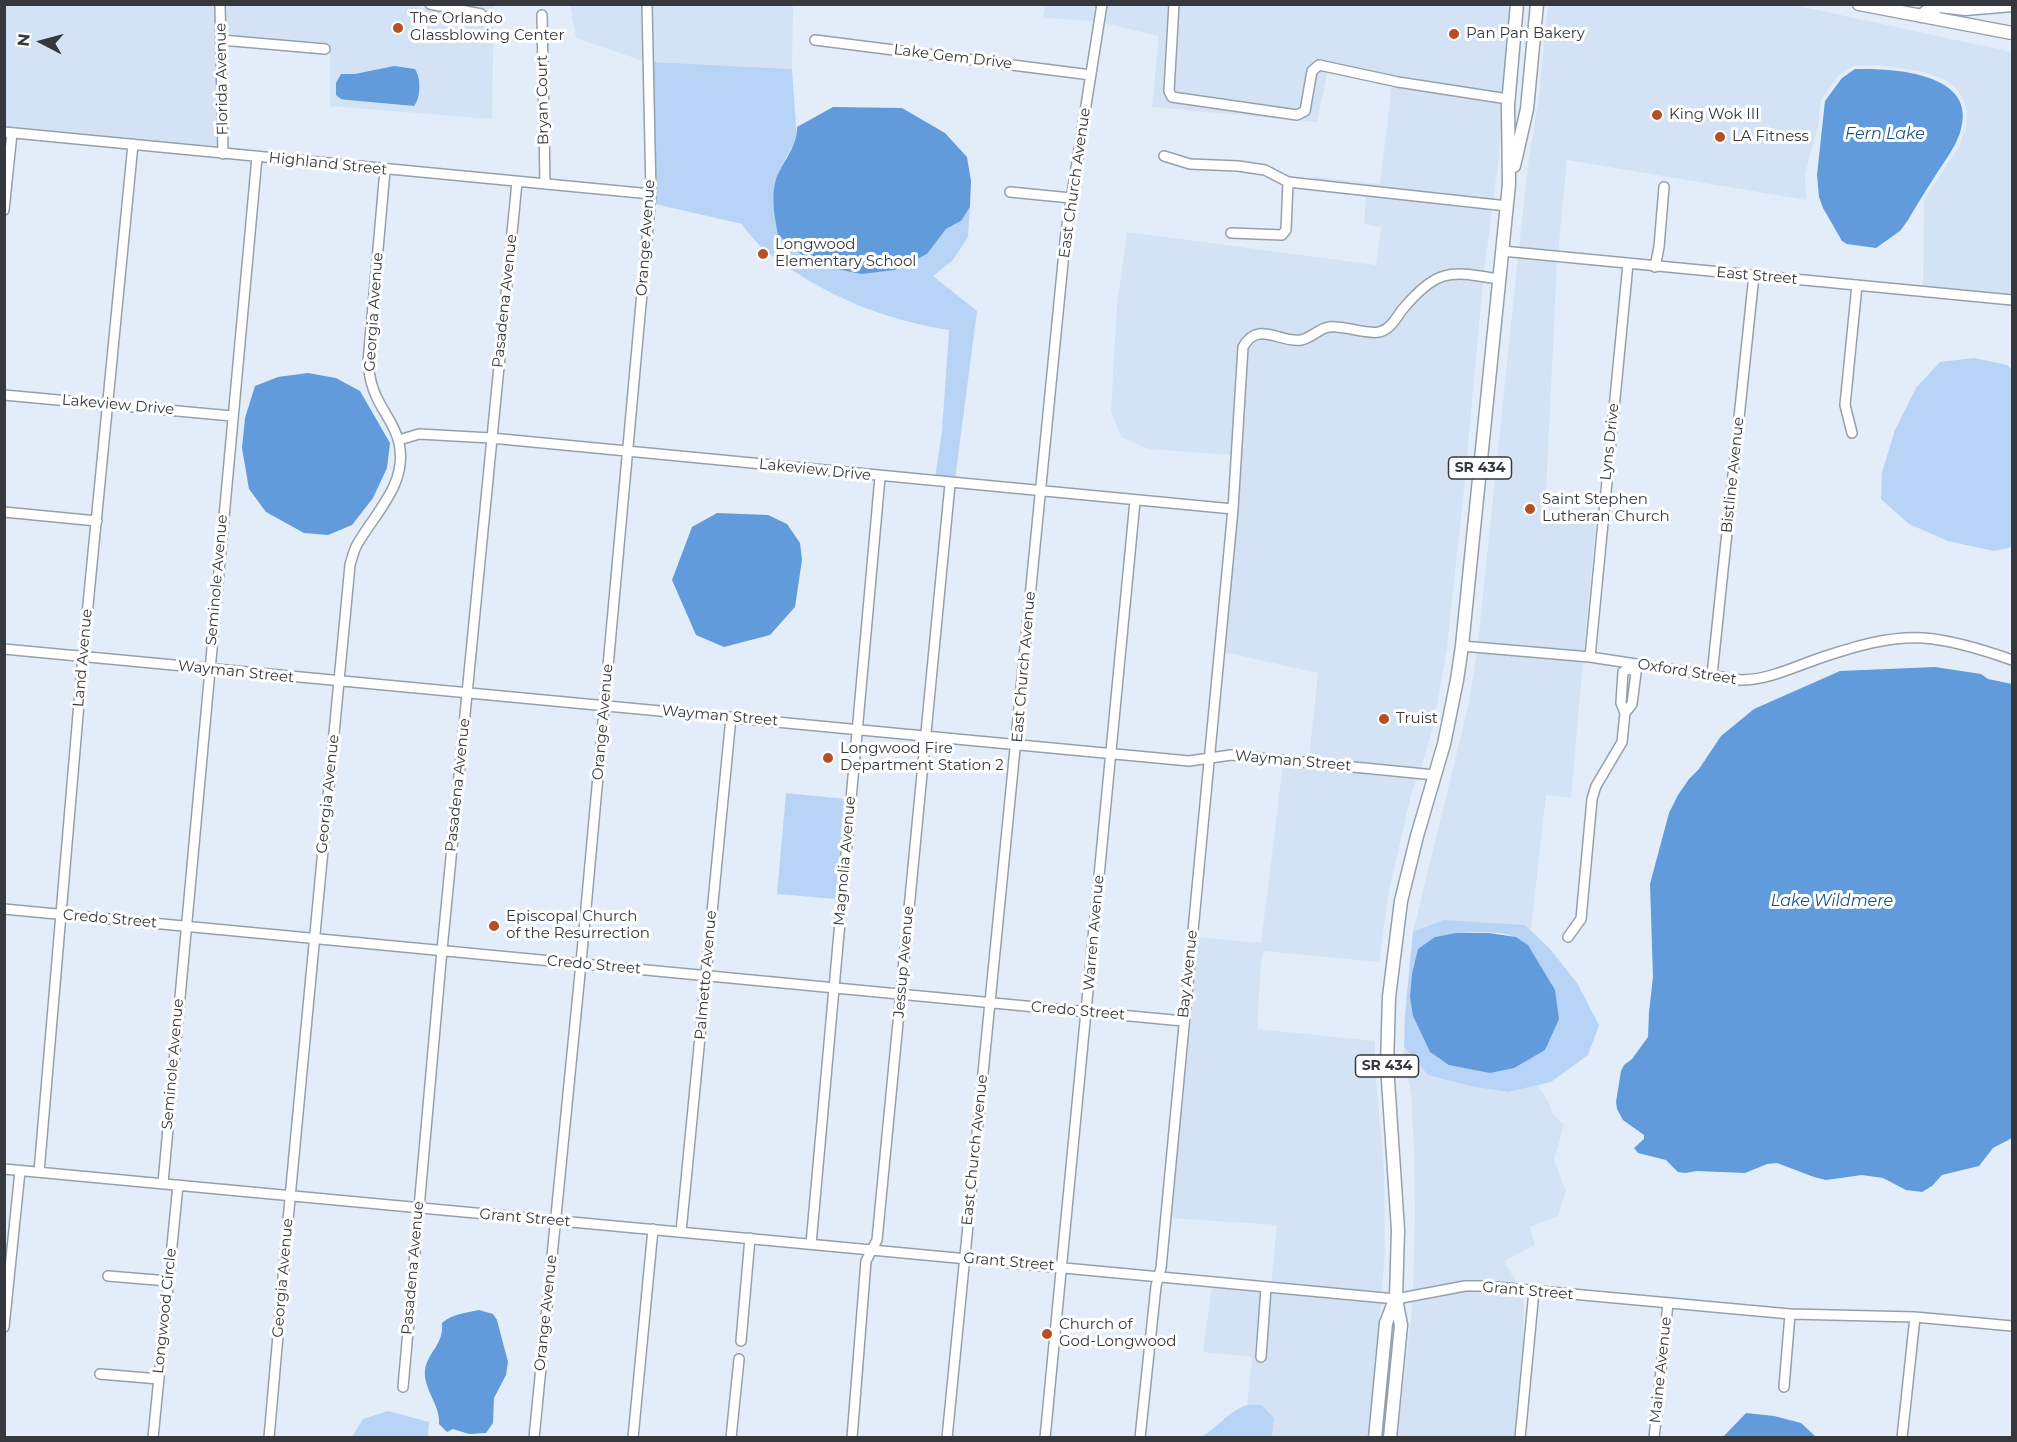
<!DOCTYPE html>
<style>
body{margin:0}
#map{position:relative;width:2017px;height:1442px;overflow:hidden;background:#e2edf9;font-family:Montserrat,sans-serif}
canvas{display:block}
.frame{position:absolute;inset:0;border:6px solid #35393e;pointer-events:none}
.north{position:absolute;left:12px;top:12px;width:60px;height:60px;-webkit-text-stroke:4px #fff;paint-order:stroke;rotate:276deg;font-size:16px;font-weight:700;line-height:24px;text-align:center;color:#35393e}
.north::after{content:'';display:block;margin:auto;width:21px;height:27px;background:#35393e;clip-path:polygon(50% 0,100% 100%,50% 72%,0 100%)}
</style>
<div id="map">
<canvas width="2017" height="1442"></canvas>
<div class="frame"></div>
<div class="north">N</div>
</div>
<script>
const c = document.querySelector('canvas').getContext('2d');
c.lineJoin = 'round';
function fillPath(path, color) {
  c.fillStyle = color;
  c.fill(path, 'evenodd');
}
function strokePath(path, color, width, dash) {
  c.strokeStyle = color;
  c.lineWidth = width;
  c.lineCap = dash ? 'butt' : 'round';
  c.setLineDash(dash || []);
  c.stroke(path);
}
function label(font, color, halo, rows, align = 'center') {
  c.font = font + ' Montserrat,sans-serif';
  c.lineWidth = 6;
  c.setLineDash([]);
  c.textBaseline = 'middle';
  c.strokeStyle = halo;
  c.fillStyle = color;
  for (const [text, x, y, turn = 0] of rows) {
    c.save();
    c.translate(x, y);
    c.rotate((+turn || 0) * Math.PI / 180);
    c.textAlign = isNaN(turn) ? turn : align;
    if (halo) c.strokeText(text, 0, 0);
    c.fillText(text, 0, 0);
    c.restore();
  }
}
fillPath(new Path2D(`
 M5 5H215L218 149 5 128Z
 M225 5H406L484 19 486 10 454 5H494L492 119 330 106V45L226 36ZM394 66 415 69 418 73V98L414 106 348 100 341 74H355Z
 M570 5H642L643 61 576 38Z
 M652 5H793L792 69 653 62Z
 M1045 5H1097L1094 21 1043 18Z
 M1107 5H1169L1164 91 1167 99 1171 102 1299 119 1310 112 1317 73 1321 70 1333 71 1327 74 1317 122 1152 107 1159 36 1104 23Z
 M1179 5H1510L1504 94 1399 77 1319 61 1315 62 1307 70 1301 108 1296 110 1175 93Z
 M1548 5H1794L2012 52V295L1923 287 1924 200 1959 146 1966 128 1967 112 1963 99 1955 87 1948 81 1924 72 1879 65 1853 66 1839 75 1821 100 1818 126 1805 174 1806 200 1567 160 1558 253 1519 249 1528 165 1538 103Z
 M1392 85 1503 102 1499 157 1493 200 1313 181 1314 177 1380 184Z
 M1313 190 1492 209 1484 273 1457 270 1440 272 1424 283 1401 305 1388 321 1378 328 1329 322 1309 333 1298 336 1258 329 1245 334 1239 346 1231 455 1148 449 1121 437 1111 411 1117 305 1127 232 1376 265 1381 227 1364 224 1366 197Z
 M1518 257 1557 261 1545 514 1596 517 1584 652 1478 643Z
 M1457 279 1483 282 1464 489 1447 648 1434 722 1425 756 1420 769 1309 758 1318 673 1224 652 1238 505 1248 348 1252 341 1258 338 1299 345 1314 341 1329 331 1382 336 1396 327 1408 311 1431 289 1445 280Z
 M1477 652 1583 661 1571 798 1546 795 1531 930 1525 925 1413 932 1468 707Z
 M1283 765 1417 777 1411 795 1389 891 1379 962 1264 951 1261 963 1257 1029 1375 1041V1069L1384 1169 1385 1251 1382 1293 1271 1284 1277 1225 1171 1218 1196 937 1261 943Z
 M1404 1047 1428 1075 1469 1086 1508 1092 1538 1085 1548 1101 1553 1114 1564 1125 1554 1160 1566 1191 1558 1216 1530 1227 1535 1245 1504 1261 1518 1285 1486 1281 1464 1282 1413 1291 1415 1211 1414 1151 1411 1093 1403 1057Z
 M1212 1286 1261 1291 1256 1361H1266L1270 1292 1381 1302 1368 1437H1272L1274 1418 1262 1405 1247 1406 1252 1357 1203 1352Z
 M1465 1290H1485L1524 1296 1523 1344 1515 1437 1397 1438 1413 1300Z`), '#d3e3f5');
fillPath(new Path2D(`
 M653 62 792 69 797 139 785 159 775 183 773 205 927 254 946 229 961 221 970 207 968 237 953 260 933 276 977 311 955 480 935 478 942 431 949 330C889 320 843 303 792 270 772 257 755 244 742 224L655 204 656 190Z
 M1974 358 2007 365 2012 370V547L1994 551 1948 541 1909 524 1881 499 1882 472 1895 430 1916 388 1940 362Z
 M786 793 845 799 836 899 777 894Z
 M1444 920 1525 925 1550 949 1577 983 1599 1025 1588 1055 1551 1082 1508 1092 1469 1086 1428 1075 1404 1047 1405 1014 1413 932ZM1456 933C1477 933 1510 928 1526 944 1532 949 1539 965 1545 973L1430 1052 1413 1016 1435 937Z
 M1262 1405 1274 1418 1272 1437H1201C1216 1429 1226 1414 1242 1407 1247 1404 1256 1405 1262 1405Z
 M388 1411 429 1422 428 1434 430 1437H352L363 1419Z`), '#b7d4f6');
fillPath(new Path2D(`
 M394 66 415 69C421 77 421 98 414 106L348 100 341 99 336 95V83L341 74H355Z
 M1855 69C1891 68 1977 72 1961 129 1957 145 1946 159 1937 173 1927 189 1917 204 1908 220L1900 231 1876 248 1847 244 1842 241 1823 208 1819 197 1817 175 1825 101 1842 78Z
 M833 107 902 108 945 133 967 157 971 181 970 207 961 221 946 229 927 254 895 270 861 274 829 267 806 258 778 235C775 218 771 200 775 183 780 163 798 148 797 127Z
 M308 373 336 378 360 391 390 443 387 468 373 498 352 525 328 535 304 533 266 512 249 489 242 448 245 418 255 386 278 377Z
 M717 513 768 515 787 524 800 543 802 560 795 607 770 635 724 647 696 635 672 580 692 527Z
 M1935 667 1981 674 1988 679 2012 684V1138L1993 1148 1979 1166 1942 1175 1932 1186 1922 1192 1906 1190 1883 1178 1862 1175 1826 1180 1814 1177 1777 1163 1767 1164 1745 1173 1697 1171 1685 1173 1678 1172 1666 1160 1638 1153 1634 1148 1644 1139V1135L1623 1120 1617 1109 1616 1102 1621 1071 1624 1065 1632 1059 1648 1037 1649 1012 1653 977 1650 884 1669 813 1678 795 1689 779 1699 769 1721 736 1754 709 1840 671Z
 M1456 933H1489L1516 937 1528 945 1555 990 1559 1019 1545 1050 1514 1068 1490 1073 1449 1065 1430 1052 1413 1016 1410 997 1412 974 1418 949 1435 937Z
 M479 1310 493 1314 497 1320 508 1362 506 1375 494 1398 493 1423 486 1433 469 1434 453 1429 447 1432 439 1424C441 1406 423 1389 425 1370 428 1351 444 1345 442 1323 452 1314 466 1313 479 1310Z
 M1746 1413 1774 1416 1801 1423 1816 1437H1723Z`), '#619bdc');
const minor = new Path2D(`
 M220 4 223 154
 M430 4 481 14
 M1174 4 1169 91 1172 97 1297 115 1305 111 1312 71 1319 65 1398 82 1508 99
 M542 15 545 184
 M221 40 325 49
 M815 40 1091 75
 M4 132 651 194
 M1164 156 1190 164 1238 166 1265 170 1288 182 1507 206
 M1010 192 1071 198
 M4 210 12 133
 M1231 233 1282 235 1286 230 1288 182
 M1502 251 2012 300
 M1655 267 1659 247 1664 187
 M4 395 232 416
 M1852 433 1845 405 1857 285
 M399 440 419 434 491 438 1233 509
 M4 512 97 521
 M1462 646 1590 657 1741 680C1768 680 1794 667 1820 658 1853 647 1888 636 1923 638 1953 640 1984 650 2012 660
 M4 649 1189 761 1231 755 1435 775
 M1590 657 1628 264
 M1630 668 1623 672 1621 703 1625 713 1632 704 1636 673 1630 668V663
 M1712 675 1754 275
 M4 909 1183 1021
 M1568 937 1581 919 1592 799 1596 786 1622 742 1625 713
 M4 1169 1396 1299 1465 1286H1485L1790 1314 1915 1317 2012 1326
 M39 1172 83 656 133 144
 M163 1183 257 157
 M681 1232 731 717
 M811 1244 880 477
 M108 1276 168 1281
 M4 1327 20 1171
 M741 1341 750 1238
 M1261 1357 1266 1288
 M100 1374 159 1379
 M403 1387 442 950 517 182
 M1784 1387 1790 1314
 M153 1438 178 1185
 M269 1438 291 1187 350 565C352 558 354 549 358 543 376 512 408 483 399 443 396 427 384 413 377 398 371 386 369 375 368 362L385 170
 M534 1438 581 963 651 194 647 4
 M633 1438 653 1229
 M731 1438 739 1359
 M852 1438 866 1261 877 1240 950 484
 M947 1438 1066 232 1102 4
 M1045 1438 1135 501
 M1140 1438 1156 1286 1161 1268 1233 509 1243 347C1258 320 1279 343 1301 340 1311 338 1320 328 1329 327 1343 325 1367 335 1379 332 1390 330 1396 318 1402 310 1412 298 1429 280 1444 276 1461 271 1482 277 1499 279
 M1520 1438 1534 1291
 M1654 1438 1668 1303
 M1902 1438 1915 1317`);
const major = new Path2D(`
 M1859 4 2012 33
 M1921 16 1927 11 1940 6 1965 9 2012 5
 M1514 166 1527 109 1537 4
 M1375 1438 1386 1323 1395 1300
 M1390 1438 1401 1325 1396 1299 1398 1230 1387 1065 1389 997 1401 901 1417 836 1444 744 1457 680 1462 646 1509 184 1508 105 1517 4`);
strokePath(minor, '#96a0ab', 12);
strokePath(major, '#96a0ab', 15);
strokePath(minor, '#fff', 9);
strokePath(major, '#fff', 12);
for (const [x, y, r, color] of [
 [398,28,6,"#b65023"],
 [1454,34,6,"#b65023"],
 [1657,115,6,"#b65023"],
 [1720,137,6,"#b65023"],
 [763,254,6,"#b65023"],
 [1530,509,6,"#b65023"],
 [1384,719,6,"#b65023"],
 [828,758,6,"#b65023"],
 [494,926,6,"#b65023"],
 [1047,1334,6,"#b65023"]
]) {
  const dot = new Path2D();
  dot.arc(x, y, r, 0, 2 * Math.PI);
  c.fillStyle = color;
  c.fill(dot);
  strokePath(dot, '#fff', 2);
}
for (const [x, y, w] of [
 [1480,468,63],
 [1387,1066,63]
]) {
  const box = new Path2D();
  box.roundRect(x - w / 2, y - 11, w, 22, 4.5);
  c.fillStyle = '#fff';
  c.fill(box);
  strokePath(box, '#35393e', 1.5);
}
label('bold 14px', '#35393e', null, [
 ["SR 434",1480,468],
 ["SR 434",1387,1066]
]);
label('15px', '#35393e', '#fff', [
 ["The Orlando",410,19],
 ["Glassblowing Center",410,36],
 ["Pan Pan Bakery",1466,34],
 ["King Wok III",1669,115],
 ["LA Fitness",1732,137],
 ["Longwood",775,245],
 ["Elementary School",775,262],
 ["Saint Stephen",1542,500],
 ["Lutheran Church",1542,517],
 ["Truist",1396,719],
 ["Longwood Fire",840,749],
 ["Department Station 2",840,766],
 ["Episcopal Church",506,917],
 ["of the Resurrection",506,934],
 ["Church of",1059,1325],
 ["God-Longwood",1059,1342]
], 'left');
label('15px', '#35393e', '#fff', [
 ["Lake Gem Drive",953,57,7],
 ["Florida Avenue",222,79,-91],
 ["Bryan Court",543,100,-91],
 ["Highland Street",328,164,6],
 ["East Church Avenue",1075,183,-82],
 ["Orange Avenue",646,238,-86],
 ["East Street",1757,276,5],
 ["Pasadena Avenue",505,301,-84],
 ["Georgia Avenue",374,312,-86],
 ["Lakeview Drive",118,405,5],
 ["Lyns Drive",1610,442,-84],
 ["Lakeview Drive",815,470,6],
 ["Bistline Avenue",1733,475,-84],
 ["Seminole Avenue",217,580,-85],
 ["Land Avenue",83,658,-85],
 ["East Church Avenue",1024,667,-85],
 ["Wayman Street",236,672,6],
 ["Oxford Street",1687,672,9],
 ["Wayman Street",720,716,5],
 ["Orange Avenue",603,722,-85],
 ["Wayman Street",1293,761,5],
 ["Pasadena Avenue",458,785,-84],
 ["Georgia Avenue",328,794,-84],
 ["Magnolia Avenue",845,861,-85],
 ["Credo Street",110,919,5],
 ["Warren Avenue",1094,933,-85],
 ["Jessup Avenue",904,962,-85],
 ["Credo Street",594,965,5],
 ["Bay Avenue",1188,974,-84],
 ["Palmetto Avenue",706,975,-85],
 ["Credo Street",1078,1011,5],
 ["Seminole Avenue",173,1064,-85],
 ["East Church Avenue",975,1150,-84],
 ["Grant Street",525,1218,5],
 ["Grant Street",1009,1262,5],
 ["Pasadena Avenue",413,1268,-85],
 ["Georgia Avenue",283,1278,-85],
 ["Grant Street",1528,1291,5],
 ["Longwood Circle",165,1311,-84],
 ["Orange Avenue",546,1313,-84],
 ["Maine Avenue",1661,1370,-84]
]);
label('italic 16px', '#14518d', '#fff', [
 ["Fern Lake",1885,134],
 ["Lake Wildmere",1832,901]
]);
</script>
